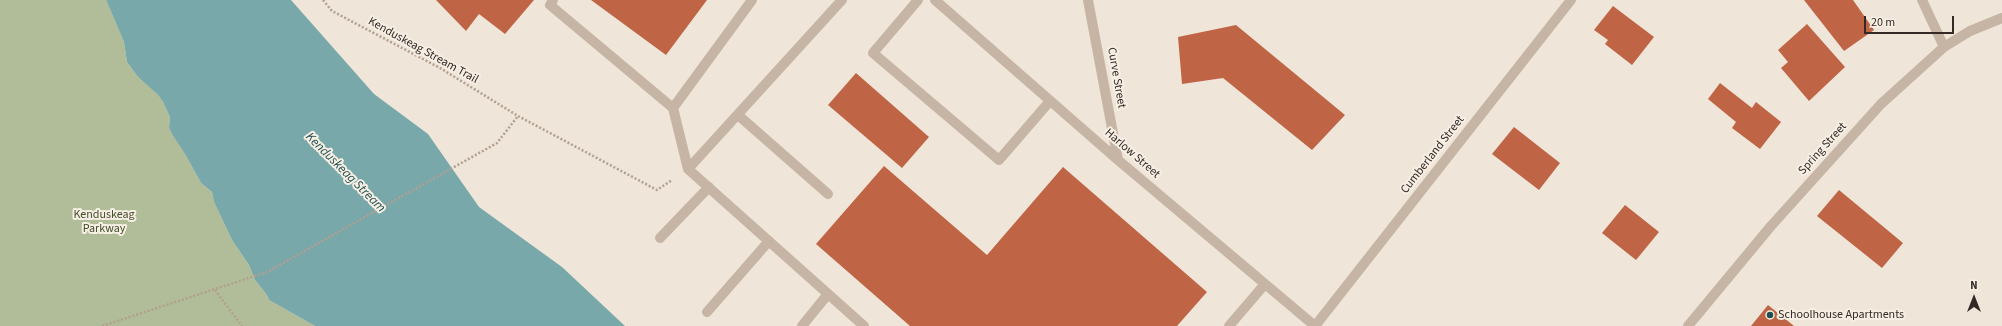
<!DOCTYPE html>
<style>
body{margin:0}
#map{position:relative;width:2002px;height:326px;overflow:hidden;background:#efe5d8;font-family:"Source Sans 3",sans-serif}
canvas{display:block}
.north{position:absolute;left:1954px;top:278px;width:40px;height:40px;-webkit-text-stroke:3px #f7efe4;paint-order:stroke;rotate:0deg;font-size:11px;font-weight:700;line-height:16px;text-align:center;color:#332a26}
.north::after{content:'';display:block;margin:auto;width:14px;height:18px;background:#332a26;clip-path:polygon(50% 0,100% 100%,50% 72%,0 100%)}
.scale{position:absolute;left:1864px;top:16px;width:90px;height:18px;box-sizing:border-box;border:2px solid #332a26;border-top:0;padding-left:5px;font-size:12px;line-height:14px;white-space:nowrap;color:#332a26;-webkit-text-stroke:3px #f7efe4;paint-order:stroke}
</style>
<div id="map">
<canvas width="2002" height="326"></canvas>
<div class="north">N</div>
<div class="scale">20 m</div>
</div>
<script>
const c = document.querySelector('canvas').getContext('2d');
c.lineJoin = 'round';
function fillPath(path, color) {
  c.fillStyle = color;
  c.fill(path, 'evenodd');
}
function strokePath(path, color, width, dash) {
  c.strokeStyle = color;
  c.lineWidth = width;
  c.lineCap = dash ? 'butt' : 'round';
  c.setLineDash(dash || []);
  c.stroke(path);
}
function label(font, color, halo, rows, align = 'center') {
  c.font = font + ' "Source Sans 3",sans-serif';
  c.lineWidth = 4;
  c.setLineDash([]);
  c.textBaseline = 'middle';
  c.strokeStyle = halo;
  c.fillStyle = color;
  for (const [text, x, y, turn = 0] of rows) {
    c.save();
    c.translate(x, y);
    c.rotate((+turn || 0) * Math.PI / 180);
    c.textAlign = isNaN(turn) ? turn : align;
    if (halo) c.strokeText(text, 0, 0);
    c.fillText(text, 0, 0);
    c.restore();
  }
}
fillPath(new Path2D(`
 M0 0H106L124 42 127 62 138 77 158 95 163 102 170 117 169 128 173 136 185 154 201 183 212 192 214 202 232 240 249 265 255 280 267 295 269 300 315 326H0Z`), '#b1bd99');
fillPath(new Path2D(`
 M106 0H291L374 94 428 134 479 207 562 267 625 326H315L269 300 267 295 255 280 249 265 232 240 214 202 212 192 201 183 185 154 173 136 169 128 170 117 163 102 158 95 138 77 127 62 124 42Z`), '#79a8aa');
fillPath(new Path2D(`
 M436 0H534L505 34 479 14 466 31Z
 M591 0H707L666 55Z
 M1804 0H1853L1874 30 1844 51Z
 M1613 6 1654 37 1632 65 1605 44 1608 40 1594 30Z
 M1807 24 1845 67 1809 101 1781 68 1788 62 1778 50Z
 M1236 25 1345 115 1312 150 1223 78 1182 84 1178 37Z
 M856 73 929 137 902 168 828 105Z
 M1720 83 1752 108 1756 102 1781 122 1760 149 1732 128 1736 122 1708 99Z
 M1514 127 1560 163 1539 190 1492 154Z
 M884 166 987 255 1063 167 1207 292 1177 326H910L816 244Z
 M1839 190 1903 243 1882 268 1817 216Z
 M1625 205 1659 232 1636 260 1602 233Z
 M1768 305 1794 326H1751Z`), '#bf6546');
strokePath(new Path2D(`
 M323 0 332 11 440 68 518 116 657 190 672 180
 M215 290 242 326
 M102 326 267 272 497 143 518 116`), '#b29f8f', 2.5, [2, 2]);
strokePath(new Path2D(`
 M553 0 550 5 673 108 688 169 864 326
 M918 0 873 53 999 160 1050 101
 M935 0 1118 160 1315 326
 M1088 0 1118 160
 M1922 0 1944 47
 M673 108 752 0
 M738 115 828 194
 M688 169 842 0
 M660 238 709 187
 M707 312 769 241
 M802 326 828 294
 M1229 326 1265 284
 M1315 326 1571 0
 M1688 326 1771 226 1881 104 1944 47 1970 31 2002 18`), '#c6b5a5', 10);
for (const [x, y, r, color] of [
 [1770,315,4,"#1e4e51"]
]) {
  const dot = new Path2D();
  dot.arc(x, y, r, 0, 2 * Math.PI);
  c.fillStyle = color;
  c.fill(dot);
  strokePath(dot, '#f7efe4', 1.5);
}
label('12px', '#332a26', '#f7efe4', [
 ["Kenduskeag Stream Trail",423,51,29],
 ["Curve Street",1116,78,80],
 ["Spring Street",1823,149,-48],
 ["Harlow Street",1132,154,41],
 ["Cumberland Street",1433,155,-52]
]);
label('12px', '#424f2b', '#f7efe4', [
 ["Kenduskeag",104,215],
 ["Parkway",104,229]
]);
label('12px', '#332a26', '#f7efe4', [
 ["Schoolhouse Apartments",1778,315]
], 'left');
label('italic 13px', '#1e4e51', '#f7efe4', [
 ["Kenduskeag Stream",345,173,45]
]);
</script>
